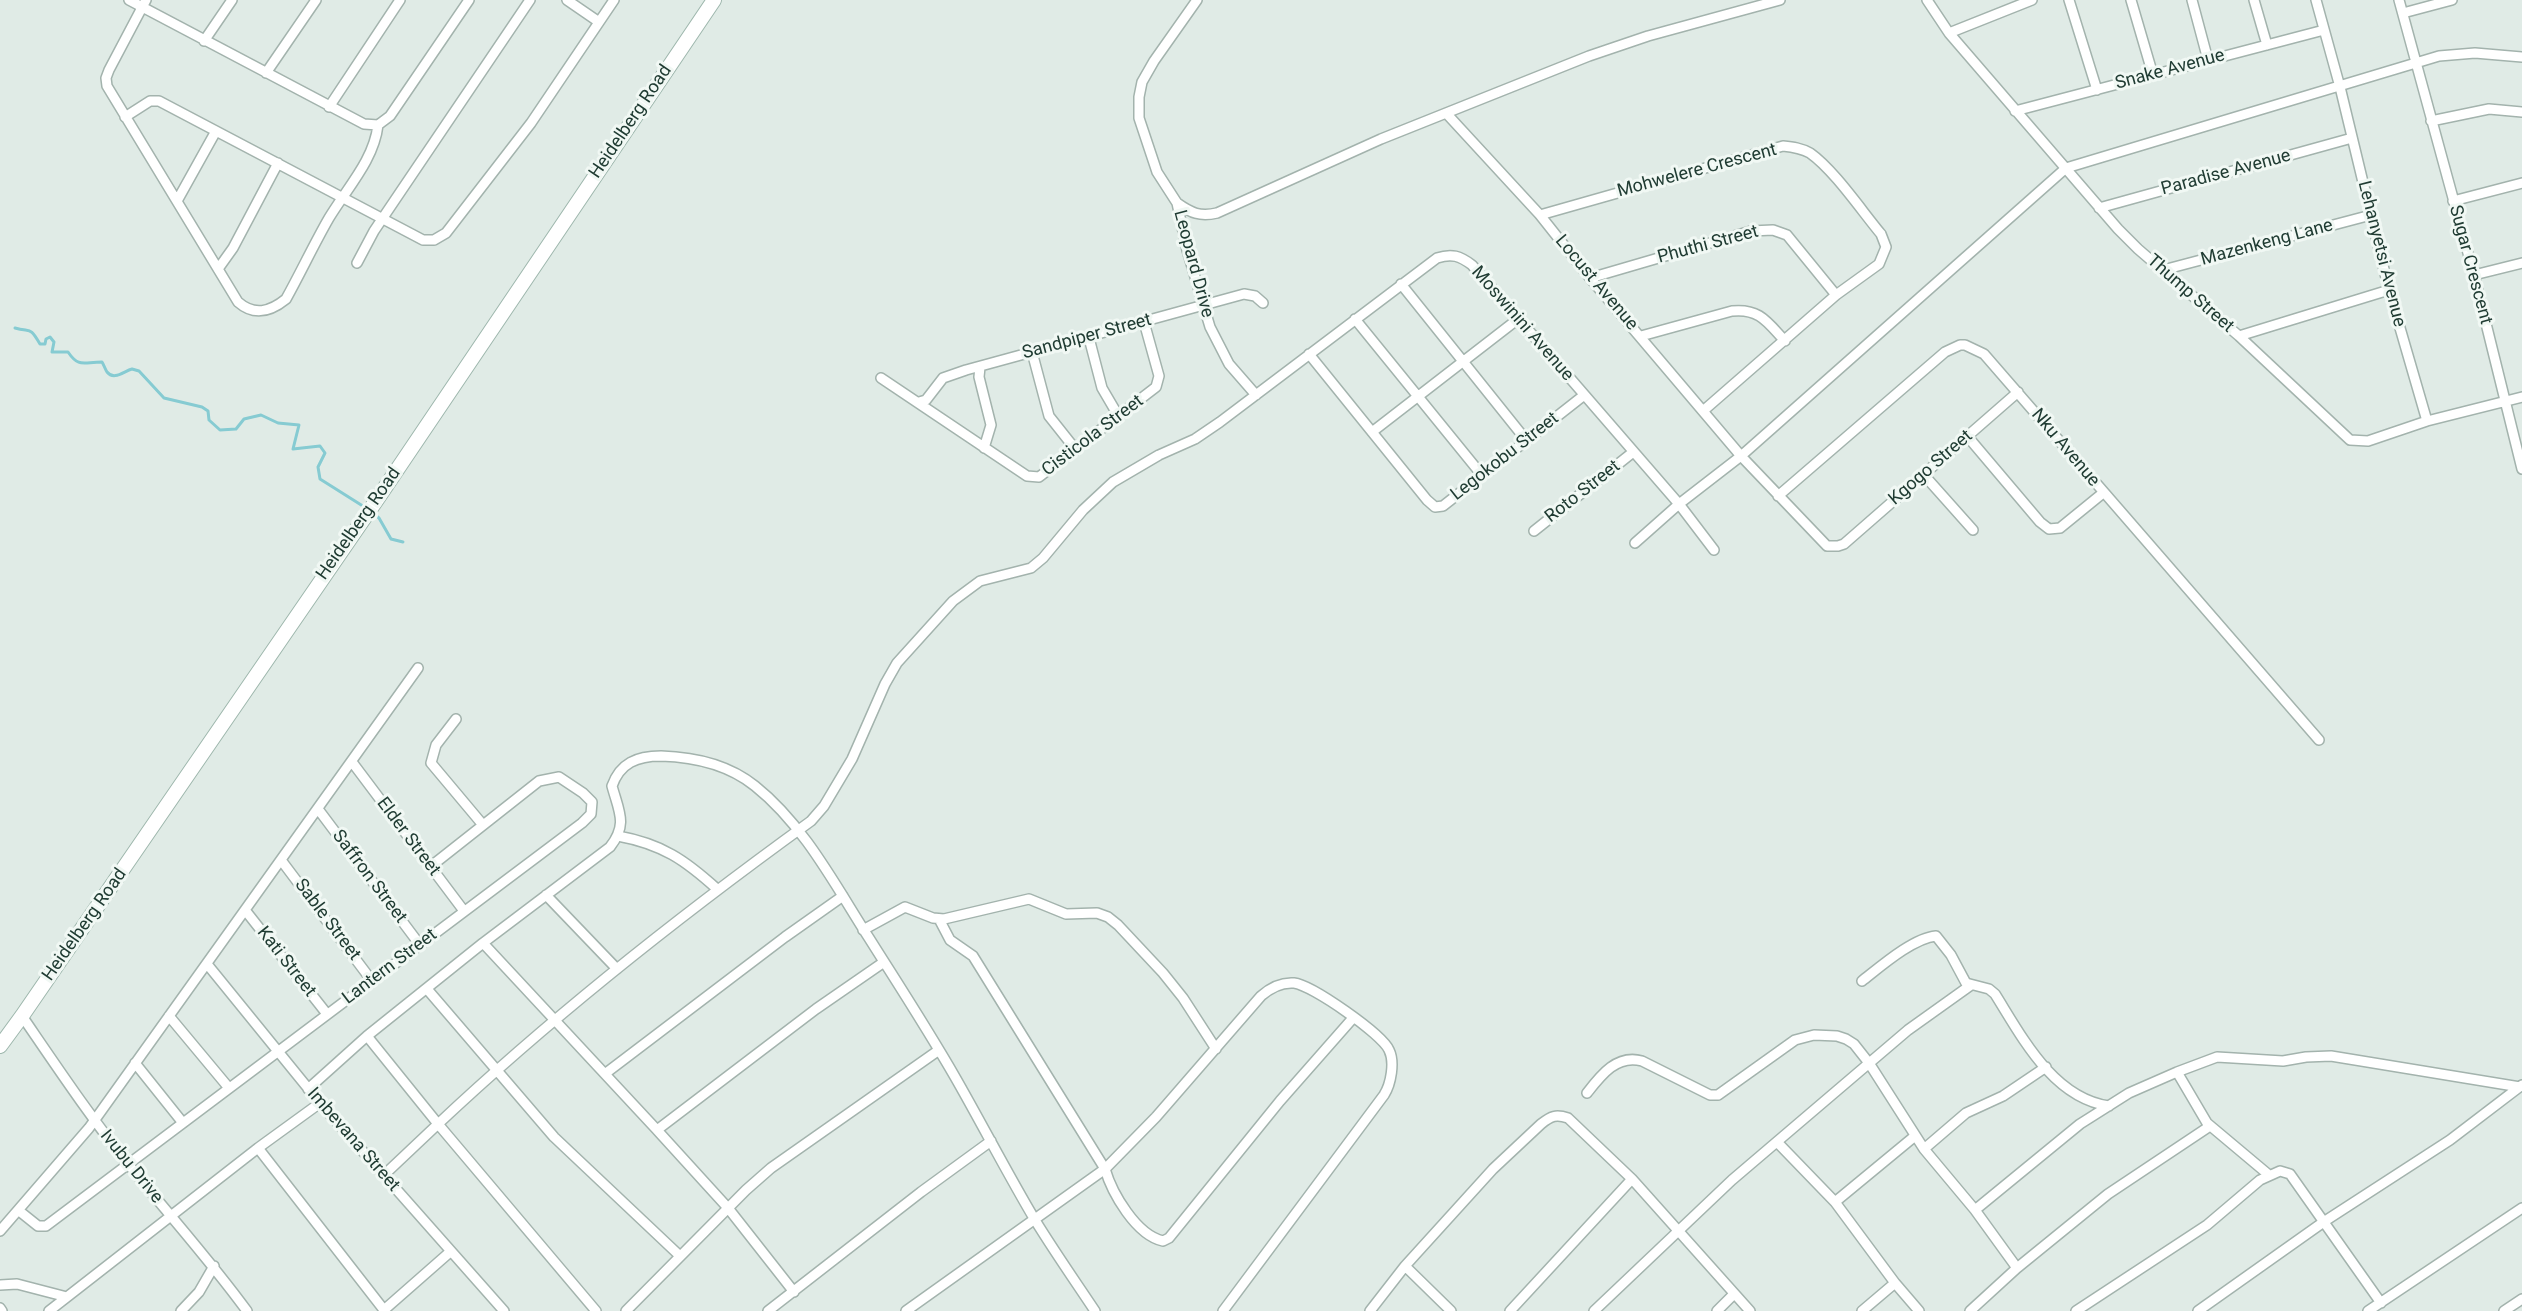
<!DOCTYPE html>
<style>
body{margin:0}
canvas{display:block;background:#e0ebe6}
</style>
<canvas width="2522" height="1311"></canvas>
<script>
const c = document.querySelector('canvas').getContext('2d');
c.lineJoin = 'round';
function strokePath(path, color, width, dash) {
  c.strokeStyle = color;
  c.lineWidth = width;
  c.lineCap = dash ? 'butt' : 'round';
  c.setLineDash(dash || []);
  c.stroke(path);
}
function label(font, color, halo, rows, align = 'center') {
  c.font = font + ' Roboto,sans-serif';
  c.lineWidth = 6;
  c.setLineDash([]);
  c.textBaseline = 'middle';
  c.strokeStyle = halo;
  c.fillStyle = color;
  for (const [text, x, y, turn = 0] of rows) {
    c.save();
    c.translate(x, y);
    c.rotate((+turn || 0) * Math.PI / 180);
    c.textAlign = isNaN(turn) ? turn : align;
    if (halo) c.strokeText(text, 0, 0);
    c.fillText(text, 0, 0);
    c.restore();
  }
}
strokePath(new Path2D(`
 M15 328C31 333 29 325 40 344H45L46 339 50 337 54 342 52 352H68C79 368 83 362 102 362 104 365 105 369 107 372 114 381 124 371 132 369L139 371 164 398 202 407 208 411 209 420 220 430 236 429 244 419 261 415 278 423 299 425 293 449 320 446 325 453 318 467 320 479 366 508
 M374 514 379 518 391 539 403 542`), '#86cbd2', 3);
const street = new Path2D(`
 M129 0 364 124 378 125 390 116 469 0
 M146 0 109 70 106 78 107 86 238 302C254 316 270 312 286 299 301 272 314 244 329 218 347 188 374 160 378 125
 M567 0 599 22
 M1197 0 1154 61 1142 82 1139 97V118L1157 172 1177 203 1187 250 1210 327 1229 364 1256 395
 M1927 0 1949 33 2118 229 2138 249 2239 336 2350 440 2368 441 2427 421 2522 397
 M2069 0 2097 90
 M2131 0 2153 75
 M2192 0 2208 60
 M2254 0 2267 45
 M2316 0 2340 87 2389 290 2427 421
 M2399 0 2474 275 2522 469
 M2403 13 2452 0
 M1949 33 2032 0
 M204 41 232 0
 M266 73 316 0
 M329 107 400 0
 M2015 111 2324 30
 M1446 113 1540 215 1590 278 1741 456 1827 546H1838L1844 544 2018 392
 M125 117 150 101H159L423 240H434L446 233 531 123 614 0
 M2431 121 2489 109 2522 112
 M177 201 216 131
 M2453 201 2522 183
 M1177 203C1191 213 1200 217 1217 213L1381 139 1589 56 1648 36 1780 0
 M2099 208 2352 138
 M1540 215 1783 146C1793 147 1801 148 1810 153 1834 170 1861 210 1881 234L1886 247 1879 264 1836 295 1703 411
 M357 263 374 231 530 0
 M218 269 233 248 278 163
 M2163 270 2371 215
 M2474 275 2522 263
 M1590 278 1751 231 1773 230 1787 235 1836 295
 M1401 284 1526 440
 M1355 319 1481 474
 M1641 336 1732 311C1760 308 1768 323 1785 341
 M2239 336 2389 290
 M1089 338 1102 388 1119 417
 M1032 352 1049 416 1076 450
 M1309 354 1427 500 1435 507 1443 506 1583 396
 M980 367 979 377 991 425 984 448
 M881 378 1027 476 1039 477 1156 387 1159 376 1144 322
 M919 402 926 400 943 378 966 370 1244 294 1255 296 1263 303
 M1372 432 1518 319
 M1968 437 2040 522 2049 529 2060 528 2103 493
 M1924 475 1973 530
 M1778 496 1945 352 1960 345H1965L1984 354 2319 740
 M1534 531 1632 453
 M1635 543 1679 504 1741 456 2066 168 2439 56 2475 53 2522 57
 M456 719 436 745 431 763 483 825
 M352 762 464 911
 M318 809 420 945
 M618 836C662 844 685 860 717 889
 M281 860 372 981
 M546 895 617 969
 M245 910 327 1014
 M939 919 950 940 973 956 1105 1169 1156 1117 1261 996C1270 988 1281 982 1294 983 1312 985 1382 1034 1389 1050 1395 1062 1391 1084 1384 1095L1223 1311
 M863 930 905 907 933 918 944 919 1029 899 1066 914 1097 913 1108 917 1118 925 1163 973 1183 998 1216 1049
 M483 943 657 1130
 M207 964 320 1103 504 1311
 M1862 981C1880 967 1913 938 1936 936L1951 955 1966 983 1989 989 1995 994C2022 1037 2053 1098 2109 1106
 M427 989 554 1137 680 1256
 M22 1016C57 1067 91 1118 129 1165 168 1214 210 1260 247 1311
 M169 1016 229 1088
 M367 1036 438 1124C555 1014 681 915 811 821L824 806 852 759 885 684 897 663 953 601 980 581 1031 568 1043 558 1083 510 1113 482 1159 455 1195 439 1220 422 1437 258C1452 253 1460 256 1472 265L1679 504 1714 550
 M135 1063 183 1123
 M2177 1072 2217 1057 2283 1061 2306 1057 2331 1056 2520 1087
 M606 1073 785 937 843 896
 M308 1089 367 1036 483 943 610 847C628 824 619 812 612 786 620 763 637 756 661 756 694 757 729 765 755 786 804 825 835 885 869 938 898 984 928 1030 955 1077 982 1124 1007 1173 1035 1220 1054 1251 1075 1281 1095 1311
 M1587 1093C1601 1075 1617 1054 1642 1061L1710 1095H1718L1795 1040 1814 1035 1837 1036 1846 1039 1854 1044 1869 1063 1924 1149 1975 1210 2017 1268 1970 1311
 M1777 1142 1835 1202 1895 1283 1919 1311
 M258 1148 384 1310 450 1252
 M1924 1149 1966 1113 2003 1096 2046 1067
 M384 1175 438 1124 596 1311
 M1835 1202 1915 1136
 M18 1210 38 1226H46L582 823 591 814 592 802 583 793 559 777 539 781 430 867
 M1975 1210 2080 1124 2129 1093 2177 1072 2207 1123 2269 1175
 M0 1231 89 1128 418 668
 M1405 1266 1493 1169 1541 1124C1551 1116 1556 1114 1568 1118L1632 1179 1750 1311
 M2017 1268 2108 1194 2210 1126
 M0 1285 17 1284 67 1297 49 1311
 M794 1292 728 1208 657 1130 816 1009 884 962
 M67 1297 258 1148 320 1103
 M0 1308 2 1311
 M181 1311 199 1292 214 1266
 M626 1311 746 1190 771 1168 939 1050
 M768 1311 921 1192 991 1141
 M906 1311 1105 1169C1112 1193 1136 1235 1163 1241L1169 1238 1280 1101 1353 1018
 M1370 1311 1405 1266 1451 1311
 M1510 1311 1632 1179
 M1594 1311 1732 1180 1908 1030 1971 985
 M1717 1311 1734 1294
 M1862 1311 1895 1283
 M2076 1311 2207 1225 2260 1180 2280 1171 2290 1174 2381 1303
 M2198 1311 2325 1221 2450 1140 2522 1085
 M2368 1311 2522 1208
 M2504 1311 2522 1299`);
const secondary = new Path2D(`
 M0 1046 22 1016 378 498 714 0`);
strokePath(street, '#a3b3ad', 12);
strokePath(secondary, '#9eb7ad', 16);
strokePath(street, '#fff', 9);
strokePath(secondary, '#fff', 14);
label('18px', '#203c33', '#f1f8f4', [
 ["Snake Avenue",2170,70,-15],
 ["Heidelberg Road",631,122,-56],
 ["Mohwelere Crescent",1697,171,-15],
 ["Paradise Avenue",2226,173,-15],
 ["Mazenkeng Lane",2267,243,-15],
 ["Phuthi Street",1708,245,-15],
 ["Lehanyetsi Avenue",2381,254,76],
 ["Leopard Drive",1193,264,75],
 ["Sugar Crescent",2470,265,75],
 ["Locust Avenue",1596,283,50],
 ["Thump Street",2190,294,41],
 ["Moswinini Avenue",1522,324,49],
 ["Sandpiper Street",1087,337,-15],
 ["Cisticola Street",1093,436,-37],
 ["Nku Avenue",2065,448,50],
 ["Legokobu Street",1505,457,-38],
 ["Kgogo Street",1931,468,-41],
 ["Roto Street",1583,492,-38],
 ["Heidelberg Road",359,524,-55],
 ["Elder Street",408,837,53],
 ["Saffron Street",369,877,53],
 ["Sable Street",327,920,53],
 ["Heidelberg Road",85,925,-55],
 ["Kati Street",286,962,52],
 ["Lantern Street",390,967,-37],
 ["Imbevana Street",353,1140,49],
 ["Ivubu Drive",131,1167,51]
]);
</script>
